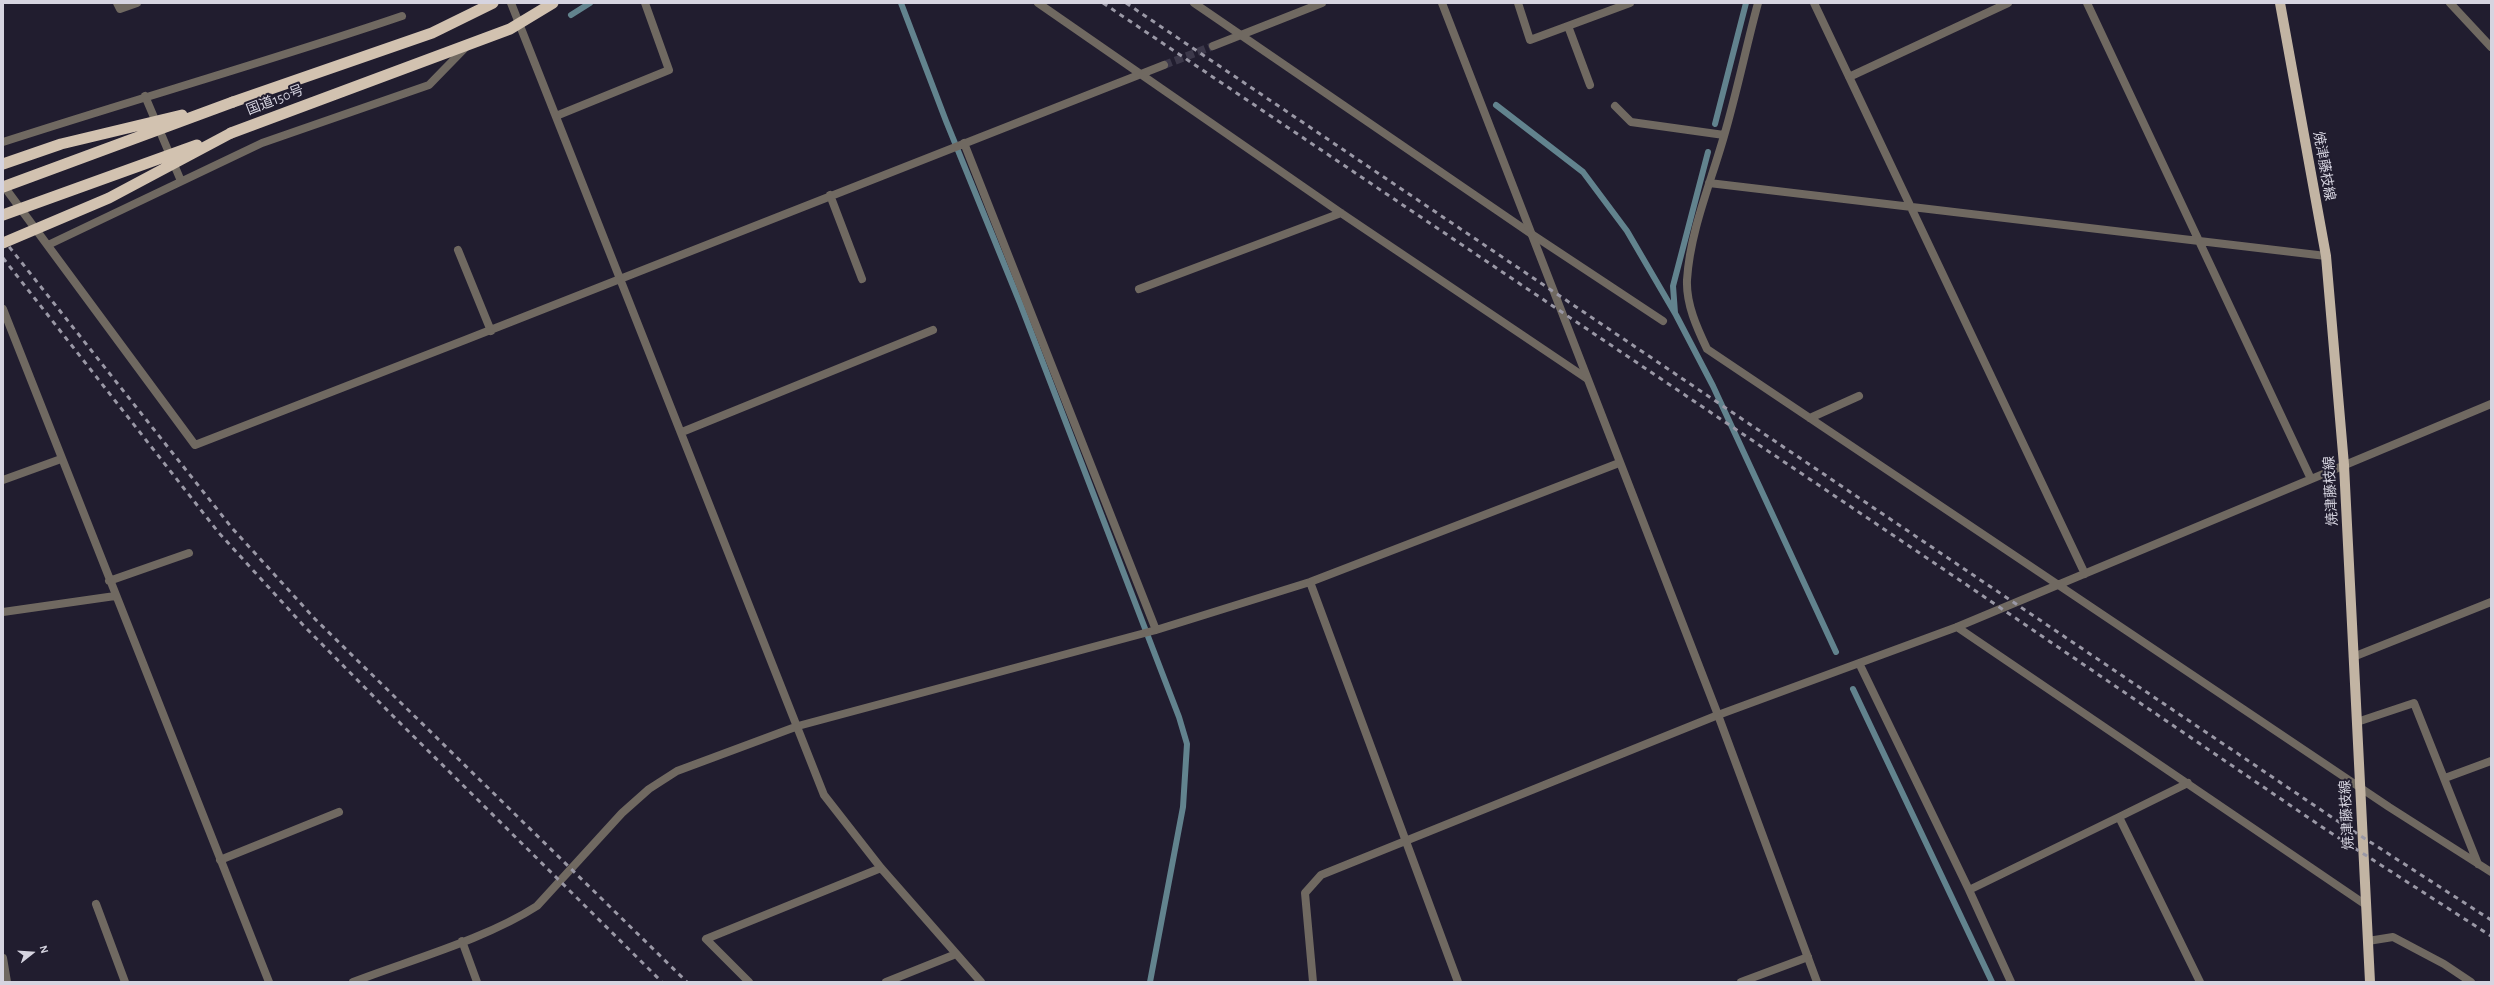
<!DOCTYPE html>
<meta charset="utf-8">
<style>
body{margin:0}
#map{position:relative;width:2494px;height:985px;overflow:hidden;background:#211d2f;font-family:"Alegreya Sans",sans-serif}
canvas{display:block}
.frame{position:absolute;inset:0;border:4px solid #d6d4e0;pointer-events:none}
.north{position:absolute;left:12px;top:933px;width:40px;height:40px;-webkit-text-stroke:3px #211d2f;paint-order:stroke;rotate:73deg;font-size:11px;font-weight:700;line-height:16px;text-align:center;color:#d6d4e0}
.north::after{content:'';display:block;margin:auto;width:14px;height:18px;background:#d6d4e0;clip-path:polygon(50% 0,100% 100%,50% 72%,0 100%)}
</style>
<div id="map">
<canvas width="2494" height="985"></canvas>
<div class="frame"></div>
<div class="north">N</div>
</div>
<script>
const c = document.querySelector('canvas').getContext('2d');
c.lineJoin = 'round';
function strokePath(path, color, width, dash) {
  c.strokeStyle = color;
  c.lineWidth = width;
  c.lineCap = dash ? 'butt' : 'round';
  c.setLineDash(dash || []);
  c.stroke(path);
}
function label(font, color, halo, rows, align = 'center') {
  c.font = font + ' "Alegreya Sans","Noto Sans JP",sans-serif';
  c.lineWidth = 4;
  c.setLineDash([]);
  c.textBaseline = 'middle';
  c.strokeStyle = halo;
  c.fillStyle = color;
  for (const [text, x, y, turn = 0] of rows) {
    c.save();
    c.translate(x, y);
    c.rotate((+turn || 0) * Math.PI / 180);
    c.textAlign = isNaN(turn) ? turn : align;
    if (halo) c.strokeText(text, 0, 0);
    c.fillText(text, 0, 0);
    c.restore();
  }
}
strokePath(new Path2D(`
 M901 3 946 121 1020 303 1179 717 1187 744 1183 807 1150 982
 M571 15 590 3
 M1496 105 1583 172 1627 231 1676 315 1713 386 1836 652
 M1715 124 1746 3
 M1675 313 1673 286 1708 152
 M1853 689 1992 982`), '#62838e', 6);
strokePath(new Path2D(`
 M1164 65 1213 46`), '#3c384a', 8, [8, 4]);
strokePath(new Path2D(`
 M117 3 120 9 137 3
 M511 3 824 795 881 868 981 982
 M1038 3 1341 213 1586 378
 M1194 3 1530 233 1663 321
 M1518 3 1530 40 1630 3
 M1758 3C1746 47 1737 92 1724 136 1711 182 1690 231 1687 280 1686 304 1697 328 1707 349L2389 807 2491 872
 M1814 3 2085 574
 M2087 3 2311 479
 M2450 3 2491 47
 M1568 26 1590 85
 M1213 46 1322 3
 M1849 77 2008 3
 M145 96 181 181
 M1615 106 1631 122 1724 135
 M556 116 669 70 645 3
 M3 142C136 99 270 61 402 16
 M964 143 1156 630
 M1709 183 2326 256
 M3 185 195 445C519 321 840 190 1164 65
 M830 195 862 279
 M48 245 262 143 429 85 466 47
 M458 250 491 331
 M1139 289 1341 213
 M3 309 269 982
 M1810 418 1859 396
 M682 432 933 330
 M3 480 61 459
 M109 581 189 553
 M1310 582 1458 982
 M3 612 115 596
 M1957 627 2366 905
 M2353 657 2491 602
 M1859 663 1969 890 2011 982
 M2357 722 2414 703 2478 864
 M2445 778 2491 761
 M2119 817 2188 783
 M220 860 339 812
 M1969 890 2119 817 2200 982
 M96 904 125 982
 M462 941 477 982
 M2368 941 2393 937 2444 964 2471 982
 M3 958 7 982
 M353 982C410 960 486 939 537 906L622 813 649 789 677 771 798 726 1156 630 1310 582 1619 463
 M749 982 706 939 881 868
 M886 982 956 954
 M1313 982 1305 893 1321 875 1718 715 1957 627 2491 404
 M1741 982 1808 957`), '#706961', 8);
strokePath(new Path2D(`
 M1442 3 1718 715 1817 982`), '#706961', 8);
strokePath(new Path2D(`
 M2280 3 2326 256 2344 465 2370 982`), '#c2b4a3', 10);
strokePath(new Path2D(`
 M233 102 432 33 493 3
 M231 133 510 29 553 3`), '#d2c2b0', 11);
strokePath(new Path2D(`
 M1103 3 1961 581 2325 829 2491 936
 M1126 3 2333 818 2491 920
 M3 239 232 528 315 619 687 982
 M3 258 219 533 304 626 392 715 662 982`), '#9a98a6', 3, [5, 5]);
strokePath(new Path2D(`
 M3 164 61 144 182 115
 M3 187 233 102
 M3 215 197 145
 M3 243 109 198 231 133`), '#d2c2b0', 11);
label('14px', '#d6d4e0', '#211d2f', [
 ["国道150号",275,100,-21],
 ["焼津藤枝線",2324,166,80],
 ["焼津藤枝線",2331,491,-93],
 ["焼津藤枝線",2347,815,-93]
]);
</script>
